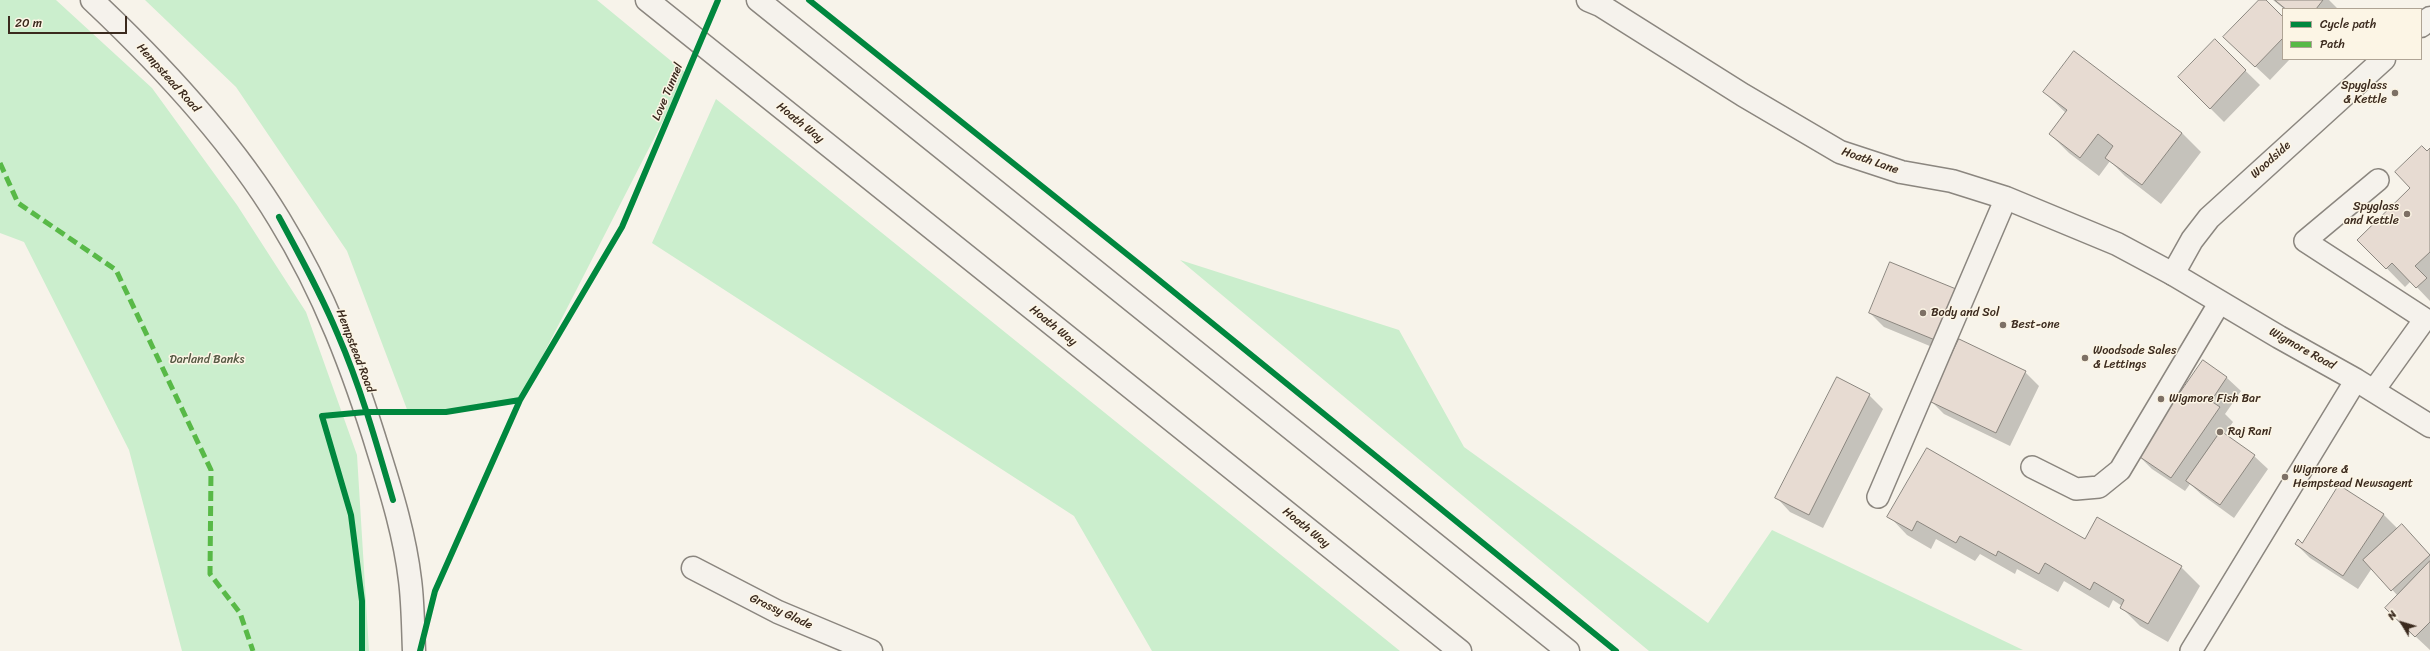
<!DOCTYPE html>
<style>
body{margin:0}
#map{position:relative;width:2430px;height:651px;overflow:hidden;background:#f7f3ea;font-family:Sriracha,sans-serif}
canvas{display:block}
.legend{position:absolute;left:2282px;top:8px;width:140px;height:52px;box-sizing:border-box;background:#fcf5e5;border:1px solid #afa495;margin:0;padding:5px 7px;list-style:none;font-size:12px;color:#3b2a1e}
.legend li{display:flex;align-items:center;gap:8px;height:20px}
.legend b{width:20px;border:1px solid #afa495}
.north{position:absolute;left:2382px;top:603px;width:40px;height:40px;-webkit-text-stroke:3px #fcf5e5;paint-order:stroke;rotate:308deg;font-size:11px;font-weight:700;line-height:16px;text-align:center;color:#3b2a1e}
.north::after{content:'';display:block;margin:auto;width:14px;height:18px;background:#3b2a1e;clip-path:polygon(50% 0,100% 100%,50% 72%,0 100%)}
.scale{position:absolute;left:8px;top:16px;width:119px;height:18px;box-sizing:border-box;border:2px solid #3b2a1e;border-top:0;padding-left:5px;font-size:12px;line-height:14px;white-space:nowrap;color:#3b2a1e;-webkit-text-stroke:3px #fcf5e5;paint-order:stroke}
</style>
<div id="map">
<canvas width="2430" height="651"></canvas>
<ul class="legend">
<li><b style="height:5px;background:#00873e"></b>Cycle path</li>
<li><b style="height:5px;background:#58b947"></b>Path</li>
</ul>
<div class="north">N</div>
<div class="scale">20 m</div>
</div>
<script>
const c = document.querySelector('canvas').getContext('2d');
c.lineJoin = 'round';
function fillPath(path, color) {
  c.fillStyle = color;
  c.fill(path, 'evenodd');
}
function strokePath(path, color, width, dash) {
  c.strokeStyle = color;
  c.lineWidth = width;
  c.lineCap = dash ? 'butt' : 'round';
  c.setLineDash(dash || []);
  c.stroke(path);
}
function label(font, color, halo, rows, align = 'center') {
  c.font = font + ' Sriracha,sans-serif';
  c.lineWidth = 3;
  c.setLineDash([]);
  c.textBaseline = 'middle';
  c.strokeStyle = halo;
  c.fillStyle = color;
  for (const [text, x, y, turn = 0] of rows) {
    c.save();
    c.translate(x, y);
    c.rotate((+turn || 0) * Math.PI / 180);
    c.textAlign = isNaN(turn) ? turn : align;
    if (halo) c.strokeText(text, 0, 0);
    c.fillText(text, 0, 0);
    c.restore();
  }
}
fillPath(new Path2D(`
 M0 0H56L152 88 237 205 306 312 357 455 369 651H182L129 450 24 242 0 233Z
 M145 0H597L687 74 520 400 488 407 408 412 347 251 236 87Z
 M716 99 1400 651H1152L1074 516 652 243Z
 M1180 260 1399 330 1464 447 1708 623 1772 530 2023 650 1649 651Z`), '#cbeecd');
fillPath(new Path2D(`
 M2260 0H2264L2283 18V59H2290L2270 80 2238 50Z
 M2273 0H2329L2338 9H2284Z
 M2215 41 2260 85 2224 122 2179 77Z
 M2075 52 2182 133 2201 152 2161 204 2125 176 2110 161 2099 176 2069 153 2050 134 2066 113 2044 92Z
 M2430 149V301L2411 281 2405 287 2359 240 2412 188Z
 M1956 290 1949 354 1884 327 1870 313Z
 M2203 361 2227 378 2241 391 2225 414 2233 422 2224 435 2254 456 2268 469 2234 518 2201 494 2190 484 2185 491 2152 469 2138 455Z
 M2025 372 2039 386 2010 446 1944 414 1931 401Z
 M1869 395 1883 409 1823 528 1790 512 1777 498Z
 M2339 487 2384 515 2398 529 2415 540 2430 555V650L2400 622 2398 596 2372 568 2358 589 2310 558 2296 544H2302Z
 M1889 516 2085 541 2181 567 2200 586 2168 642 2140 626 2121 607 2122 606 2113 600 2109 608 2064 581 2058 592 2017 569 2015 574 1980 554 1975 561 1936 539 1931 549 1907 535Z`), '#0003');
const building = new Path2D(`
 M2259 0H2266L2283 17V38L2255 67 2223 37Z
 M2275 0H2323L2316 9H2286Z
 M2215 39 2246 70 2210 109 2178 77Z
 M2074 51 2182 133 2142 185 2105 158 2113 146 2098 134 2080 158 2049 134 2067 110 2043 92Z
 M2422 146 2427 151 2430 148V252L2415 266 2427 278 2416 288 2392 263 2386 269 2357 240 2410 188 2395 172Z
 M1890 262 1956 289 1935 340 1869 313Z
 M1959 339 2026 371 1996 433 1929 401Z
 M2203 360 2227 377 2211 401 2220 407 2171 478 2137 455Z
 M1837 377 1870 394 1809 515 1775 498Z
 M2221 431 2255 455 2220 505 2186 481Z
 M1927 448 2085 539 2097 517 2182 566 2148 624 2120 608 2124 600 2094 582 2090 590 2045 563 2039 574 1998 551 1996 556 1960 536 1956 543 1917 521 1912 531 1887 517Z
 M2339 485 2384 514 2343 576 2295 544 2298 539 2302 543Z
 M2402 524 2430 555 2391 591 2363 560Z
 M2430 561V622L2415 637 2385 608Z`);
fillPath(building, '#e7dbd2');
strokePath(building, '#8b867f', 1);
const lane = new Path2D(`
 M2374 390 2425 319 2305 241 2378 180
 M2032 467 2076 489 2099 487 2120 470 2220 302
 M1878 497 2006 198
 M2191 651 2356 380`);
const street = new Path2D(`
 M2421 26 2430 18
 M2173 274 2192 240 2209 218 2384 59
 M693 568 778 612 871 651`);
const secondary = new Path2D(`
 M92 0C159 63 231 140 279 219 324 292 354 371 379 453 392 494 405 537 410 580 413 603 413 628 414 651
 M1588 0 1600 5 1743 95 1840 152 1901 172 1952 181 2006 198 2117 244 2173 274 2279 337 2356 380 2430 426`);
const primary = new Path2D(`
 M647 0 1460 651
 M758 0 1568 651`);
strokePath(lane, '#8b867f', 24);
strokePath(street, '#8b867f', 25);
strokePath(secondary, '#8b867f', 25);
strokePath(primary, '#8b867f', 25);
strokePath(lane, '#f5f2ec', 21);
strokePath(street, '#f5f2ec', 22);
strokePath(secondary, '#f5f2ec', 22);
strokePath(primary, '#f5f2ec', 22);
strokePath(new Path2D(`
 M0 163 18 203 116 270 211 470 210 574 240 613 253 651`), '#58b947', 5, [10, 5]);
strokePath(new Path2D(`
 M809 0 1143 267 1616 651
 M279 217C300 256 321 294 338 335 361 388 377 445 393 500
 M362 651V601L351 515 322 416 366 412H446L520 400
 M420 651 435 591 520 400 622 227 718 0`), '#00873e', 6);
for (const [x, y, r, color] of [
 [2395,93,4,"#7d7065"],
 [2407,214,4,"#7d7065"],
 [1923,313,4,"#7d7065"],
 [2003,325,4,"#7d7065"],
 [2085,358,4,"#7d7065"],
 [2161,399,4,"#7d7065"],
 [2220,432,4,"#7d7065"],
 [2285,477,4,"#7d7065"]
]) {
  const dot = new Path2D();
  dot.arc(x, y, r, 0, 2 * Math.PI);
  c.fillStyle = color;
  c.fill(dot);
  strokePath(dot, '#fcf5e5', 1.5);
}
label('12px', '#3b2a1e', '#fcf5e5', [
 ["Hempstead Road",168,78,48],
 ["Love Tunnel",668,92,-67],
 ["Hoath Way",800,123,39],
 ["Woodside",2271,160,-42],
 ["Hoath Lane",1870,161,19],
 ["Hoath Way",1053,326,39],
 ["Wigmore Road",2302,349,29],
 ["Hempstead Road",355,351,69],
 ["Hoath Way",1306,528,39],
 ["Grassy Glade",781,612,25]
]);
label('12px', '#3b2a1e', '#fcf5e5', [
 ["Spyglass",2387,86,"right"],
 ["& Kettle",2387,100,"right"],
 ["Spyglass",2399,207,"right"],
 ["and Kettle",2399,221,"right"],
 ["Body and Sol",1931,313],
 ["Best-one",2011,325],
 ["Woodsode Sales",2093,351],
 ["& Lettings",2093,365],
 ["Wigmore Fish Bar",2169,399],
 ["Raj Rani",2228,432],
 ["Wigmore &",2293,470],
 ["Hempstead Newsagent",2293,484]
], 'left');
label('12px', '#565a44', '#fcf5e5', [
 ["Darland Banks",207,360]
]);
</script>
